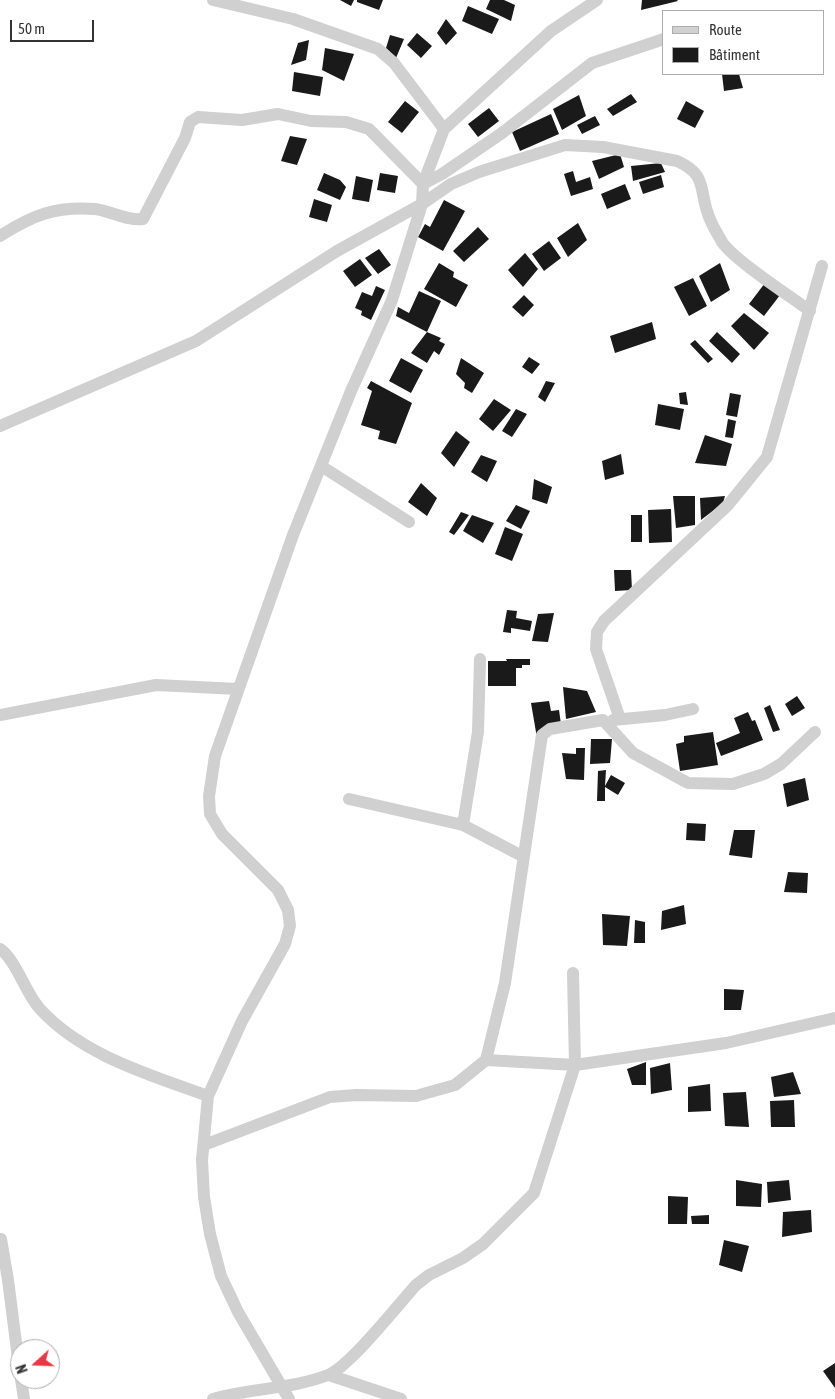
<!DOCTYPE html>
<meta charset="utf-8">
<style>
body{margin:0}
#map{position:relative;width:835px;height:1399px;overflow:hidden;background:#fff;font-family:"Asap Condensed",sans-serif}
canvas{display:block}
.legend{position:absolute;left:662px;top:10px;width:162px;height:65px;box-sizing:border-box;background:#fff;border:1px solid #adadad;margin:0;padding:6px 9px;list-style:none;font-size:15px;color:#333}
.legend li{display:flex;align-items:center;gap:10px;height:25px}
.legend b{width:25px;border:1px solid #adadad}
.north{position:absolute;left:10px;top:1339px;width:50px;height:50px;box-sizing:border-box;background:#fff;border:1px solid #adadad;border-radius:50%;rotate:250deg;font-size:14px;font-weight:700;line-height:20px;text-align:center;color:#333}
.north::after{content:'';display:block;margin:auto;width:18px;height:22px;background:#e63946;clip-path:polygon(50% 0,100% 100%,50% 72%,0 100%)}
.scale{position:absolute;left:10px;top:20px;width:84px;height:22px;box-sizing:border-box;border:2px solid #333;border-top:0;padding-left:6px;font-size:15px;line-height:18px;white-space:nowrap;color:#333;-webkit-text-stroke:4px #fff;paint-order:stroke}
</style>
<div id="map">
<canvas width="835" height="1399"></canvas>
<ul class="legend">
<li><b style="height:6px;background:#d0d0d0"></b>Route</li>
<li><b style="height:14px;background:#1a1a1a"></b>Bâtiment</li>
</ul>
<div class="north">N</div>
<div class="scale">50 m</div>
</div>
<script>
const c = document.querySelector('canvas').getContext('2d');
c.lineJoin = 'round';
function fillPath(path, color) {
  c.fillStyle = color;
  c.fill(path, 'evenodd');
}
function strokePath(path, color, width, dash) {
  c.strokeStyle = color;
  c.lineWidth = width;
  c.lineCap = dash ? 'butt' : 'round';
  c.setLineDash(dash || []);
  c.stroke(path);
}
fillPath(new Path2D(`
 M340 0H354L351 6Z
 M357 0H383L379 10 357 2Z
 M490 0H504L515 5 511 21 486 9Z
 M642 0H677L678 1 641 10Z
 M468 6 499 19 492 34 462 21Z
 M446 19 457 33 446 45 437 33Z
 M417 33 432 46 421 58 407 45Z
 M390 35 404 39 396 58 386 48Z
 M309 40 306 60 291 65 298 43Z
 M325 48 354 54 344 81 322 70Z
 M294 72 323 77 320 96 292 91Z
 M722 74H739L743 88 724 91Z
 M631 94 637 102 613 116 607 109Z
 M579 95 586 116 562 130 553 109Z
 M405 101 419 112 402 133 388 122Z
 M686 101 704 111 695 128 677 119Z
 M489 108 499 121 478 137 468 124Z
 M551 114 559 134 520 151 512 132Z
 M595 116 600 125 582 134 577 125Z
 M290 136 307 139 297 165 281 161Z
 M620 154 624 167 599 179 592 161Z
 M661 163 665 172 633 181 631 166Z
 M573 171 576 182 590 177 593 189 571 196 564 174Z
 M324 173 340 180 346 187 340 200 317 190Z
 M380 173 398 176 395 193 377 190Z
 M661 175 664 187 643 194 639 182Z
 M356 176 373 180 369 202 352 199Z
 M625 184 631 199 607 209 601 194Z
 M314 199 332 205 327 222 309 217Z
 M444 200 465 211 443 251 418 237 425 224 430 227Z
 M578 223 587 240 568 257 557 238Z
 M478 227 489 239 464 262 453 251Z
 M549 241 561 258 544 271 532 254Z
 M379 249 391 265 378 274 365 258Z
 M525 253 538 269 523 287 508 270Z
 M360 259 372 275 355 287 343 271Z
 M439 263 454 272 453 277 468 285 456 307 424 289Z
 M720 263 730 290 711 302 699 276Z
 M693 278 707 306 689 316 674 287Z
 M765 283 780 295 764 316 749 304Z
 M376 286 385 290 371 320 361 315 362 311 355 308 362 292 372 296Z
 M419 291 441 301 427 332 396 316 398 307 409 313Z
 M524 295 534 305 523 317 512 307Z
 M744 313 769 333 754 350 731 326Z
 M652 322 656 339 615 353 610 336Z
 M427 332 441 338 439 341 445 344 439 355 434 351 427 363 411 353Z
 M717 332 740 354 732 363 709 341Z
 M695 340 713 359 708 363 690 344Z
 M529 357 540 364 532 374 522 367Z
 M401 358 423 370 411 393 389 381Z
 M461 358 484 373 472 393 464 388 465 383 456 374Z
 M371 381 412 403 396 444 378 439 380 431 361 425 372 391 367 388Z
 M546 381 555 383 545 402 538 397Z
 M686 392 688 405 680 404 679 393Z
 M730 393 741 395 737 417 726 415Z
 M494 399 511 410 493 431 479 419Z
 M658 404 684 409 680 430 655 425Z
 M516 409 527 414 512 437 502 431Z
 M728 419 736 421 733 438 725 437Z
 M456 431 470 442 454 467 441 453Z
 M705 435 732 444 726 466 695 463Z
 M621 454 624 474 605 480 602 461Z
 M481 455 497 461 487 482 471 472Z
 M534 479 552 487 547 504 532 499Z
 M421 483 437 498 427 516 408 502Z
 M673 496H695V525L676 528Z
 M725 496 723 503 701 520 700 498Z
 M516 505 530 511 521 529 506 521Z
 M671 509 672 542 649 543 648 510Z
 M461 512 469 515 454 535 449 532Z
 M472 515 494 523 483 543 463 531Z
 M631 515H642V542H631Z
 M505 527 523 534 512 561 495 554Z
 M614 570H631L632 590 615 591Z
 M507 610 517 611 516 618 532 621 530 631 511 628V633L503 632Z
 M554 613 548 642 532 641 538 614Z
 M506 659H530V665H522V668H516V686H488V661H507Z
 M563 687 587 691 596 712 566 719Z
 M797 696 805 708 792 716 785 704Z
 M549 701 551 711 559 710 561 724 537 738 531 703Z
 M770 705 780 730 773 732 764 708Z
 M748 712 752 721 755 720 763 740 721 756 716 743 740 733 734 718Z
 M713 732 718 765 680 771 676 744 684 742V736Z
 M591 739H612L610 763 590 764Z
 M576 748H585L584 780 566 779 562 753 576 754Z
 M606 770 605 786 611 775 625 783 618 795 605 787V801H597L598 771Z
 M805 778 809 800 787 807 783 784Z
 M687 823 706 824 705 841 686 840Z
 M734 830H755L752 858 729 855Z
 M788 872 808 873 807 893 784 892Z
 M684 905 686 924 661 930 662 911Z
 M602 914 630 916 627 946 603 945Z
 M635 920 645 922V943H634Z
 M724 989 744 990 741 1010H724Z
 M646 1062V1085H632L627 1069Z
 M670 1063 672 1090 651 1094 650 1068Z
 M793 1072 801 1094 774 1097 771 1077Z
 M710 1084 711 1111 688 1112V1087Z
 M746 1092 749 1127 725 1126 723 1093Z
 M794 1100 795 1127H771L770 1101Z
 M736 1180 762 1184 761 1207 736 1206Z
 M789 1180 791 1200 768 1203 767 1182Z
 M668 1196 688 1197 687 1224H668Z
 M811 1210 812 1232 782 1237 783 1212Z
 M709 1215V1224H692L691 1216Z
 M724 1240 749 1246 742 1272 719 1265Z
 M835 1363V1388L823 1371Z`), '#1a1a1a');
strokePath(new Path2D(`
 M213 0 293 19 378 49 394 63 444 129
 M423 184 442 174 502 133 592 63 664 39
 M0 236C33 215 55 206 95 209 111 211 127 221 143 219L185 138 190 122 198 117 242 120 278 114 311 121 346 122 369 129 423 184
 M0 426 196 341 337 251 422 204 451 184 479 172 565 145 603 147 677 161C707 174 699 189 708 214 711 224 717 233 722 242 734 260 790 296 810 311
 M321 466 409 522
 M0 715 156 685 238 689
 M620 719 596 649 597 632 604 621 728 505 767 457 822 266
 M613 720 665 715 693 709
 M349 799 463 825 522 856
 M463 825 478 732 480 659
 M0 949C17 961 25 993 40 1009 83 1056 151 1075 208 1096
 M486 1060 575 1065 726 1043 835 1018
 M204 1145 330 1097 356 1095 416 1096 455 1085 486 1060 505 983 542 735 550 729 603 720 633 753 688 783 733 784 764 774 781 764 815 732
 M1 1239 8 1280 20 1374
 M329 1375 401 1399
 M21 1379 24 1399
 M213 1399C250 1388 292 1389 328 1375 349 1367 398 1305 416 1285L429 1275 463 1258 483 1244 534 1193 575 1065 573 973
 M289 1399 238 1312 221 1276 210 1234 204 1197 202 1160 208 1096 242 1021 285 944 290 926 288 910 278 890 222 834 210 814 209 796 215 756 293 535 351 391 392 300 422 204 423 184 444 129 551 31 597 0`), '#d0d0d0', 12);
</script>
